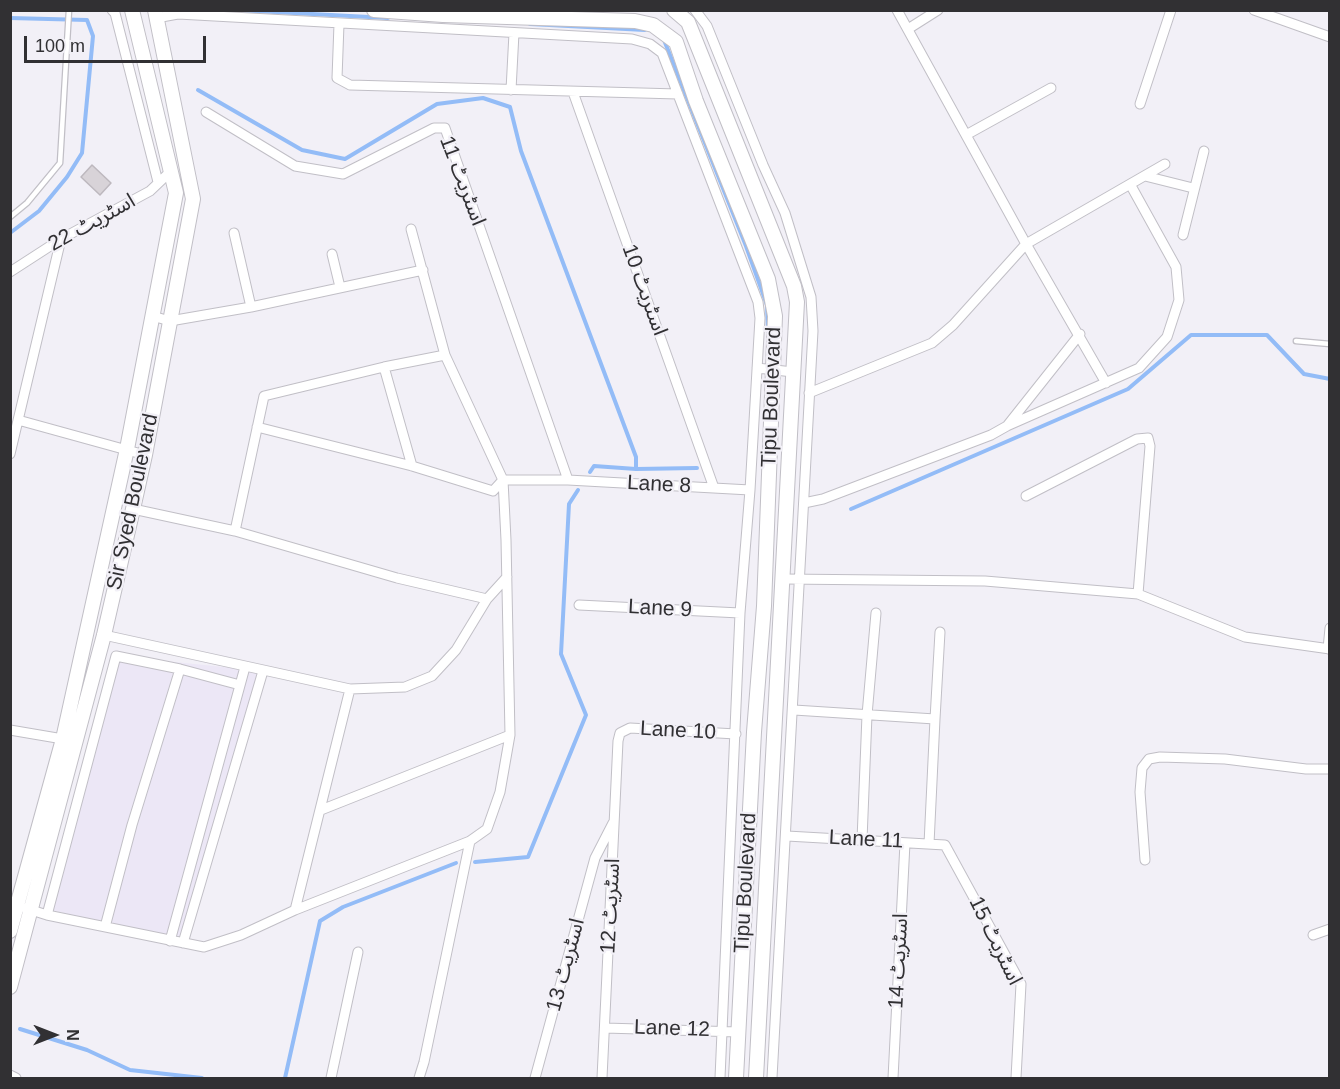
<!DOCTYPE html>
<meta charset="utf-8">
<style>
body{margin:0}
#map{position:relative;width:1340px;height:1089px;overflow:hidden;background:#f2f0f7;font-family:Arial,sans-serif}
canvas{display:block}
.frame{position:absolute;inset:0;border:12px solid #313033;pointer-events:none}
.north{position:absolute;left:24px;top:1005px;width:60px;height:60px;-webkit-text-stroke:4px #f2f0f7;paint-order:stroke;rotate:90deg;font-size:16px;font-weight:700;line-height:24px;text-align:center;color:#313033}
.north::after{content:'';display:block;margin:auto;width:21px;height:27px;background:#313033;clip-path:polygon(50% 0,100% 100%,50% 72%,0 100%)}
.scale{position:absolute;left:24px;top:36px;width:182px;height:27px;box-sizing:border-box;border:3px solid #313033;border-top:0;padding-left:8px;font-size:18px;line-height:21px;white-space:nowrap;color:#313033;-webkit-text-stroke:4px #f2f0f7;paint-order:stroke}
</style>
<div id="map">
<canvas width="1340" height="1089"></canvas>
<div class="frame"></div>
<div class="north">N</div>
<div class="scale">100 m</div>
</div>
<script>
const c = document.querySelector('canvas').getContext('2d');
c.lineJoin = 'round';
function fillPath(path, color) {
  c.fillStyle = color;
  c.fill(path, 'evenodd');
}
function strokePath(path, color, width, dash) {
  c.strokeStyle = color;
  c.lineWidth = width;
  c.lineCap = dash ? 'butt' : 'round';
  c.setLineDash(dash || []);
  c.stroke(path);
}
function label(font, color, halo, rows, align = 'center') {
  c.font = font + ' Arial,"Noto Sans Arabic",sans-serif';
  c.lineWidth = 4.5;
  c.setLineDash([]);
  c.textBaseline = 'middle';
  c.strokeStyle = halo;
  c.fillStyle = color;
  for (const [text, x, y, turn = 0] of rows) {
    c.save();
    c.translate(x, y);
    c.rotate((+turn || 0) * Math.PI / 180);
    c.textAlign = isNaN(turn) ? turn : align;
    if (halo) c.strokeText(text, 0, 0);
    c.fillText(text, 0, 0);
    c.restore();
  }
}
fillPath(new Path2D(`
 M116 656 263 671 183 943 43 908Z`), '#ece7f6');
strokePath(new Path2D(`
 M236 10 388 18
 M10 18 87 20 93 36 82 153 67 177 39 211 10 233
 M530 24 645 30
 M664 40 746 246 767 305 768 331
 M198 90 302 150 345 159 437 104 483 98 510 107 521 151 636 457V469
 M590 472 594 466 636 469 697 468
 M851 509 1128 389 1191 335H1267L1304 374 1330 379
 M475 862 528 857 586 715 561 654 569 504 578 490
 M20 1029 87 1050 130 1070 202 1078
 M285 1078 320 921 343 907 456 863`), '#93bcf7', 4);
const building = new Path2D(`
 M92 165 111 183 100 195 81 177Z`);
fillPath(building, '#d8d3d8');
strokePath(building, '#bdb8be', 1.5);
const lane = new Path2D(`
 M10 217 27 203 60 163 69 10
 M1296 341 1330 344`);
const street = new Path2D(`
 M112 10 115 13 158 182
 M695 10 707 26 763 165 785 213 811 297 813 331 772 1078
 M897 10 1026 244 1106 383
 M1254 10 1330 37
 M156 18 178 14 632 39 650 44 662 53 758 302 760 318 750 490 740 613 720 1078
 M339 24 337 78 350 85 678 94
 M908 29 938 10
 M511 90 514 33
 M573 92 714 488
 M1140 104 1171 10
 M206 112 295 166 343 174 434 128H445L568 480
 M966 135 1051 88
 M1145 176 1193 188
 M234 233 251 307
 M1183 235 1204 151
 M332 254 340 287
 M10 272 61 239 150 191 171 171
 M152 316 170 321 251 307 423 270
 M384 367 412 466
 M757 368 793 372
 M809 393 932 343 953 325 1026 244 1165 164
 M18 420 145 455
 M1007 426 1139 368 1167 337 1179 300 1176 267 1130 184
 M257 427 412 466 493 491 503 480H568L750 490
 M10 454 61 239
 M1026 496 1137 439 1148 438 1150 446 1138 594
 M804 503 823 499 991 435 1007 426 1080 334
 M133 509 235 531 397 578 487 599
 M235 531 264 396 384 367 445 355
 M783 579 985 581 1138 594 1245 637 1330 649
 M579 605 740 613
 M104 635 350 689 405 687 432 676 456 650 487 599 507 577
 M1328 649 1330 628
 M794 710 935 719 940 632
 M10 730 63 739
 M321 810 510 735
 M787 836 945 845 1021 984 1016 1078
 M862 840 867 715 876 613
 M929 844 935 719
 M1145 860 1140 792 1142 768 1149 759 1160 757 1225 759 1306 769H1330
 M25 908 47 915 204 947 241 935 295 910 470 841 487 829 500 792 510 735 506 540 503 480 445 355 411 229
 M295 910 350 689
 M47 915 116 656 180 669 240 685
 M105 927 132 825 180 669
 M1313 935 1330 929
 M170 941 245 667
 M183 943 263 671
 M605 1028 739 1032
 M10 1075 16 1078
 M331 1078 358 952
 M419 1078 424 1062 470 841
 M535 1078 595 858 613 823
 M602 1078 618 741 620 733 630 728 736 734
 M893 1078 905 843`);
const secondary = new Path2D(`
 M374 10 443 15 635 21 653 25 676 42 696 101 768 279 775 316 764 606 754 732 736 1078
 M674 10 688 22 794 286 797 302 756 1078
 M10 931 63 739 127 449 176 193 132 10
 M10 987 104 635 133 509 145 455 193 199 155 10`);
strokePath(lane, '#c1bfc6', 7);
strokePath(street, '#c1bfc6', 11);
strokePath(secondary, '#c1bfc6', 16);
strokePath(lane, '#fff', 4.5);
strokePath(street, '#fff', 9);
strokePath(secondary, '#fff', 14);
label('21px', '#313033', '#f2f0f7', [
 ["اسٹریٹ 11",462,181,69],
 ["اسٹریٹ 22",92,223,-29],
 ["اسٹریٹ 10",644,290,70],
 ["Tipu Boulevard",772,397,-88],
 ["Lane 8",659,485,3],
 ["Sir Syed Boulevard",133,502,-78],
 ["Lane 9",660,609,3],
 ["Lane 10",678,731,3],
 ["Lane 11",866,840,3],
 ["Tipu Boulevard",746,883,-87],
 ["اسٹریٹ 12",611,906,-87],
 ["اسٹریٹ 15",995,941,64],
 ["اسٹریٹ 14",899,961,-87],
 ["اسٹریٹ 13",566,965,-75],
 ["Lane 12",672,1029,2]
]);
</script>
